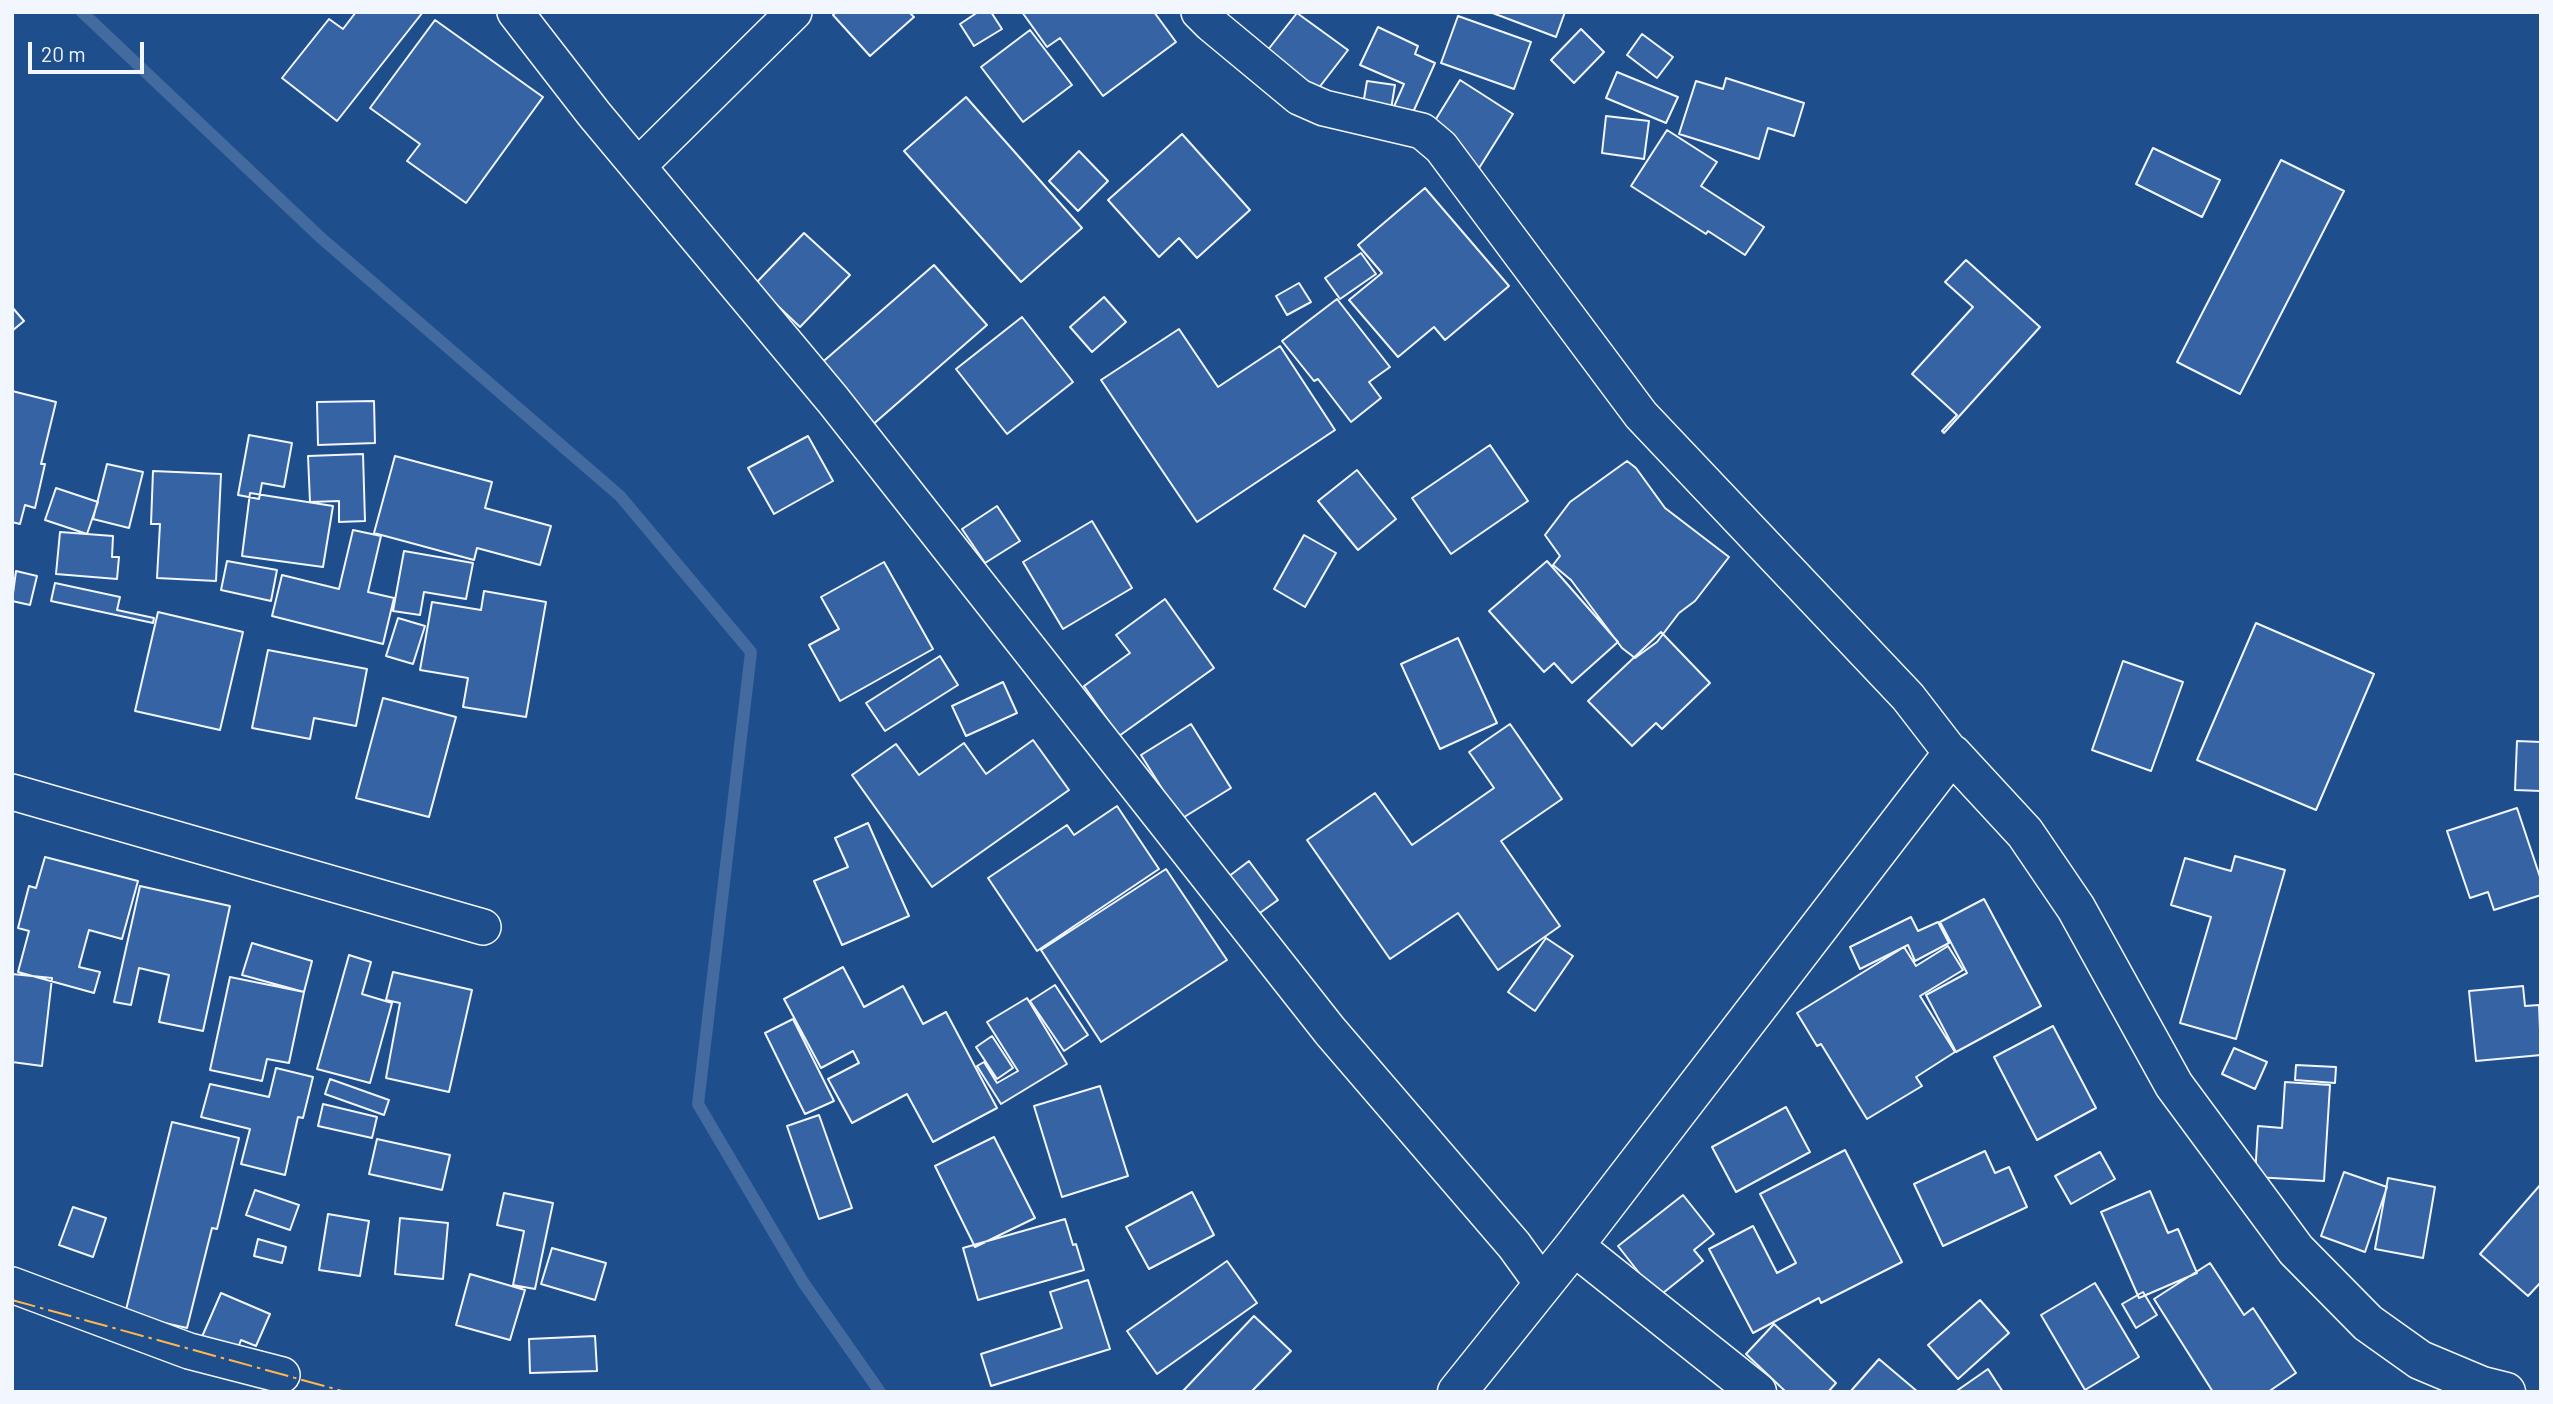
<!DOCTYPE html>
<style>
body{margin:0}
#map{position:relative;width:2553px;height:1404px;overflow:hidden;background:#1f4e8c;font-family:Barlow,sans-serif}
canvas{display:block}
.frame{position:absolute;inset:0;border:14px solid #f2f6ff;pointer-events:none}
.scale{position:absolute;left:28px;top:42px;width:116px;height:32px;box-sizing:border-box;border:4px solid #f2f6ff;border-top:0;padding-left:9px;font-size:21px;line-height:24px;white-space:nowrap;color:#f2f6ff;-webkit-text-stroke:5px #1f4e8c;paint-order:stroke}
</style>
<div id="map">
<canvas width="2553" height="1404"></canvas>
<div class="frame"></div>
<div class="scale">20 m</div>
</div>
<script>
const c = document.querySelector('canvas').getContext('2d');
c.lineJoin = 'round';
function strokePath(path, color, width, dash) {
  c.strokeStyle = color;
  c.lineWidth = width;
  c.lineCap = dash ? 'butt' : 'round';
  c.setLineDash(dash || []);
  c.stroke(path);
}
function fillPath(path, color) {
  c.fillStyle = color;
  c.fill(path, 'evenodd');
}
strokePath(new Path2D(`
 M82 12 320 237 620 496 751 652 698 1104 803 1282 880 1392`), '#446ba0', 12);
const building = new Path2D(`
 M356 12H423L337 121 282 78 329 19 343 29Z
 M836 12H909L914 17 870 56 833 15Z
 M978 12H991L1002 29 974 46 960 24Z
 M1022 12H1154L1176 42 1103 96 1060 38 1047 47Z
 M1490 12H1565L1556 37Z
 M1297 13 1348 50 1318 89 1267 51Z
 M1458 16 1531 42 1514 89 1441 63Z
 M435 20 543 97 466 203 407 161 420 144 370 108Z
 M1378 27 1418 46 1415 54 1435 63 1402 137 1384 129 1404 84 1360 65Z
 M1581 29 1604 52 1574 83 1551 60Z
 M1030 30 1072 85 1023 122 981 67Z
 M1642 34 1673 57 1657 78 1627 55Z
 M1617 72 1678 97 1666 123 1606 98Z
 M1726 78 1804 103 1794 136 1768 128 1759 159 1679 134 1696 81 1723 89Z
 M1460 80 1513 114 1476 173 1423 140Z
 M1367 81 1395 85 1391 109 1363 105Z
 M966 97 1082 228 1021 282 904 151Z
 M1606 116 1649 121 1644 159 1602 153Z
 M1667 130 1717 162 1701 186 1764 227 1745 255 1708 231 1706 234 1631 186Z
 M1182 134 1250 210 1197 258 1179 238 1159 257 1108 200Z
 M2153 148 2220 180 2202 217 2136 184Z
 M1079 151 1108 181 1078 211 1049 181Z
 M2281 160 2344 191 2240 394 2177 362Z
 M1425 188 1509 286 1445 340 1434 327 1398 357 1349 300 1382 273 1358 245Z
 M804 233 850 275 800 327 755 284Z
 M1361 253 1376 274 1340 299 1325 278Z
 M1966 260 2040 327 1944 433 1942 431 1957 415 1912 374 1973 307 1945 282Z
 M934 265 987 325 870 427 818 366Z
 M1299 283 1311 302 1287 315 1276 296Z
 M1104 297 1126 322 1092 352 1070 327Z
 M1337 299 1390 367 1369 382 1381 398 1351 422 1318 379 1314 381 1282 341Z
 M12 307 24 321 12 331Z
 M1022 317 1073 382 1007 434 956 369Z
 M1179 329 1218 387 1280 346 1335 430 1197 522 1101 380Z
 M12 391 56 402 41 464H45L35 508 25 505 20 524 12 522Z
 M374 401 375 443 318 445 317 402Z
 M249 435 292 443 284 487 262 483 259 499 238 495Z
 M808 436 833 481 774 514 748 468Z
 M1490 445 1528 501 1451 554 1412 498Z
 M363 454 365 521 339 522V501L310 502 308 456Z
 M395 456 492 482 485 508 551 526 540 565 477 548 474 560 374 533Z
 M1627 461 1636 468 1665 508 1729 557 1695 601 1679 613 1657 642 1635 658 1622 648 1571 580 1553 565 1560 556 1545 535 1570 502Z
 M107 464 143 472 129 528 93 519Z
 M1357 470 1396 519 1358 550 1318 501Z
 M153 471 221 474 216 581 157 578 160 524H151Z
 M56 488 98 502 87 534 45 520Z
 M250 493 333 506 323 567 242 556Z
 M997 506 1020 541 985 563 962 529Z
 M1092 521 1132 588 1063 629 1023 562Z
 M353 530 381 536 368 592 394 598 383 644 272 616 282 575 339 589Z
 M60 532 113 536 112 557H119L117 579 56 574Z
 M1304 535 1336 553 1305 607 1274 589Z
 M404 551 473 563 466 599 424 592 420 615 393 611Z
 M227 561 277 570 271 601 221 590Z
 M1547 561 1618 642 1572 683 1554 663 1544 672 1489 611Z
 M884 562 933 649 840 701 809 645 839 629 821 597Z
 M16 571 37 576 30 605 12 601Z
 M55 583 120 597 117 610 154 618 153 623 51 601Z
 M484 591 546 602 526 717 463 707 468 678 420 670 432 602 481 610Z
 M1165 599 1214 668 1119 736 1084 686 1130 653 1116 635Z
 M158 612 243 632 220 730 135 711Z
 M398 618 425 626 413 664 386 656Z
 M2256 623 2374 674 2316 810 2197 760Z
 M1661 632 1710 683 1662 729 1656 723 1632 746 1588 701Z
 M1458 638 1497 723 1440 749 1401 664Z
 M268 650 367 669 356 726 314 718 310 739 252 728Z
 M940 656 958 685 885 731 866 703Z
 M2123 661 2183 682 2151 771 2092 750Z
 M1003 682 1017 713 966 736 952 706Z
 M383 698 456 717 429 817 356 798Z
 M1191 724 1231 788 1181 819 1141 755Z
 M1510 724 1562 799 1501 841 1560 926 1498 970 1458 913 1390 959 1307 840 1375 793 1412 845 1494 788 1469 752Z
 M1033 740 1069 790 932 887 852 775 896 744 919 775 964 743 986 774Z
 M2517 741 2541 742V791L2515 790Z
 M1117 806 1159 869 1037 951 988 878 1067 825 1074 835Z
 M2517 808 2541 880V895L2494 910 2488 892 2470 898 2447 831Z
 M868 823 909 916 842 945 814 881 848 867 835 838Z
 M2235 856 2285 870 2236 1039 2180 1023 2211 917 2171 905 2185 858 2231 871Z
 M45 857 138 881 122 939 89 930 79 967 100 972 94 993 18 972 29 931 18 928 29 886 36 888Z
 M1249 861 1278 900 1257 915 1228 877Z
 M1166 869 1227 960 1101 1042 1041 950Z
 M140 886 230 906 203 1031 159 1022 169 975 139 968 131 1005 114 1002Z
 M1984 899 2041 1006 1956 1052 1926 995 1967 973 1940 922Z
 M1911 917 1918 931 1938 922 1949 943 1915 961 1908 945 1860 969 1850 947Z
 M1546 938 1573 956 1535 1011 1508 992Z
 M252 943 312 961 304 992 242 975Z
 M1948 946 1963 970 1920 996 1955 1052 1916 1077 1922 1086 1867 1119 1821 1044 1817 1046 1797 1013 1904 947 1916 966Z
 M349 955 371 962 362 994 392 1003 370 1083 317 1069Z
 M843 967 864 1007 903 986 923 1024 946 1012 997 1108 933 1142 907 1094 852 1123 828 1079 859 1063 853 1051 821 1068 784 999Z
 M393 972 472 990 449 1092 386 1078 400 1003 386 1000Z
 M12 974 52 978 42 1066 12 1062Z
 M230 977 304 992 289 1063 267 1059 262 1081 210 1070Z
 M1055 985 1088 1035 1064 1051 1030 1001Z
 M2523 986 2525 1006 2539 1005 2541 1055 2476 1061 2469 991Z
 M1027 998 1067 1064 1001 1104 977 1066 984 1062 997 1083 1018 1071 987 1022Z
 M793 1019 834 1101 805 1114 765 1033Z
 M2053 1026 2096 1108 2037 1140 1994 1057Z
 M992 1036 1013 1068 997 1079 976 1047Z
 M2234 1048 2267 1062 2255 1089 2222 1074Z
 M2296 1065 2336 1067 2335 1083 2295 1080Z
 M276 1068 313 1077 303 1118 298 1117 285 1175 241 1164 250 1129 201 1117 210 1084 269 1097Z
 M330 1079 389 1100 384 1115 325 1094Z
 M2285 1082 2330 1085 2324 1181 2255 1177 2258 1126 2282 1128Z
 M1100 1086 1128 1176 1062 1197 1034 1106Z
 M323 1104 377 1117 372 1138 318 1126Z
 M1786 1107 1810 1152 1736 1192 1712 1147Z
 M819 1115 852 1208 819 1219 787 1126Z
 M172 1122 239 1138 217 1229 212 1228 187 1328 125 1314Z
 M994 1137 1035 1218 975 1247 935 1166Z
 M377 1139 450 1155 442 1190 369 1174Z
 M1845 1150 1902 1262 1821 1303 1819 1298 1753 1333 1709 1249 1753 1226 1777 1273 1796 1263 1760 1194Z
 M1985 1151 1995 1173 2009 1167 2027 1207 1943 1246 1914 1184Z
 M2100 1152 2115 1179 2071 1204 2055 1176Z
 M2344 1172 2387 1187 2365 1252 2321 1236Z
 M2388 1178 2435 1187 2423 1258 2375 1249Z
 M2541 1184V1282L2528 1296 2480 1254Z
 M255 1190 299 1205 290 1230 246 1215Z
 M2150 1191 2168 1233 2178 1229 2197 1273 2139 1298 2101 1212Z
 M1192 1192 1214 1235 1149 1269 1126 1227Z
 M504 1193 553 1203 535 1289 513 1285 524 1231 497 1225Z
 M1683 1195 1714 1234 1694 1250 1703 1261 1658 1297 1618 1246Z
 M73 1207 106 1218 93 1257 59 1245Z
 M328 1214 369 1221 360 1276 319 1270Z
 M400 1218 448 1223 443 1279 395 1274Z
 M1065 1219 1073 1245 1076 1244 1084 1270 978 1300 963 1248Z
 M258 1239 286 1247 282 1263 254 1256Z
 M552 1248 606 1263 595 1300 541 1284Z
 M1227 1261 1257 1303 1157 1374 1127 1331Z
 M2210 1263 2244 1315 2253 1308 2296 1373 2268 1392H2213L2154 1299Z
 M470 1274 525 1290 510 1340 456 1325Z
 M1088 1280 1110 1349 991 1386 981 1354 1062 1328 1050 1292Z
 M2095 1283 2139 1357 2085 1390 2041 1315Z
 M2143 1292 2157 1315 2136 1328 2122 1304Z
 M221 1293 270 1314 256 1346 241 1340 236 1353 201 1339Z
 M1980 1300 2009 1333 1958 1379 1928 1345Z
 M1254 1316 1291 1351 1251 1392H1182Z
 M1774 1324 1836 1383 1828 1392H1786L1746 1354Z
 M595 1336 597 1371 530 1373 529 1339Z
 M1879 1359 1918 1392H1850Z
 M1988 1369 2003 1392H1955Z`);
fillPath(building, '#3563a3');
strokePath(building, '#f2f6ff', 2);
const street = new Path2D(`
 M515 12 594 114 833 400 1330 1031 1514 1245 1543 1285
 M1199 12 1211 24 1299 97 1324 108 1422 131 1441 147 1641 415 1908 697 1952 754
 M638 166 794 12
 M12 792 483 927
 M12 1285 189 1351 282 1375`);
const secondary = new Path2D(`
 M1574 1246 1757 1392
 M1457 1392 1574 1246 1952 754 2025 833 2076 908 2174 1085 2296 1250 2368 1323 2420 1360 2482 1386 2506 1392`);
strokePath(street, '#f2f6ff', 38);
strokePath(secondary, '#f2f6ff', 41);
strokePath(street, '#1f4e8c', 35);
strokePath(secondary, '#1f4e8c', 38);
strokePath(new Path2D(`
 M12 1300 346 1392`), '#ffb74d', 2, [24, 5, 3.5, 5]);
</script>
